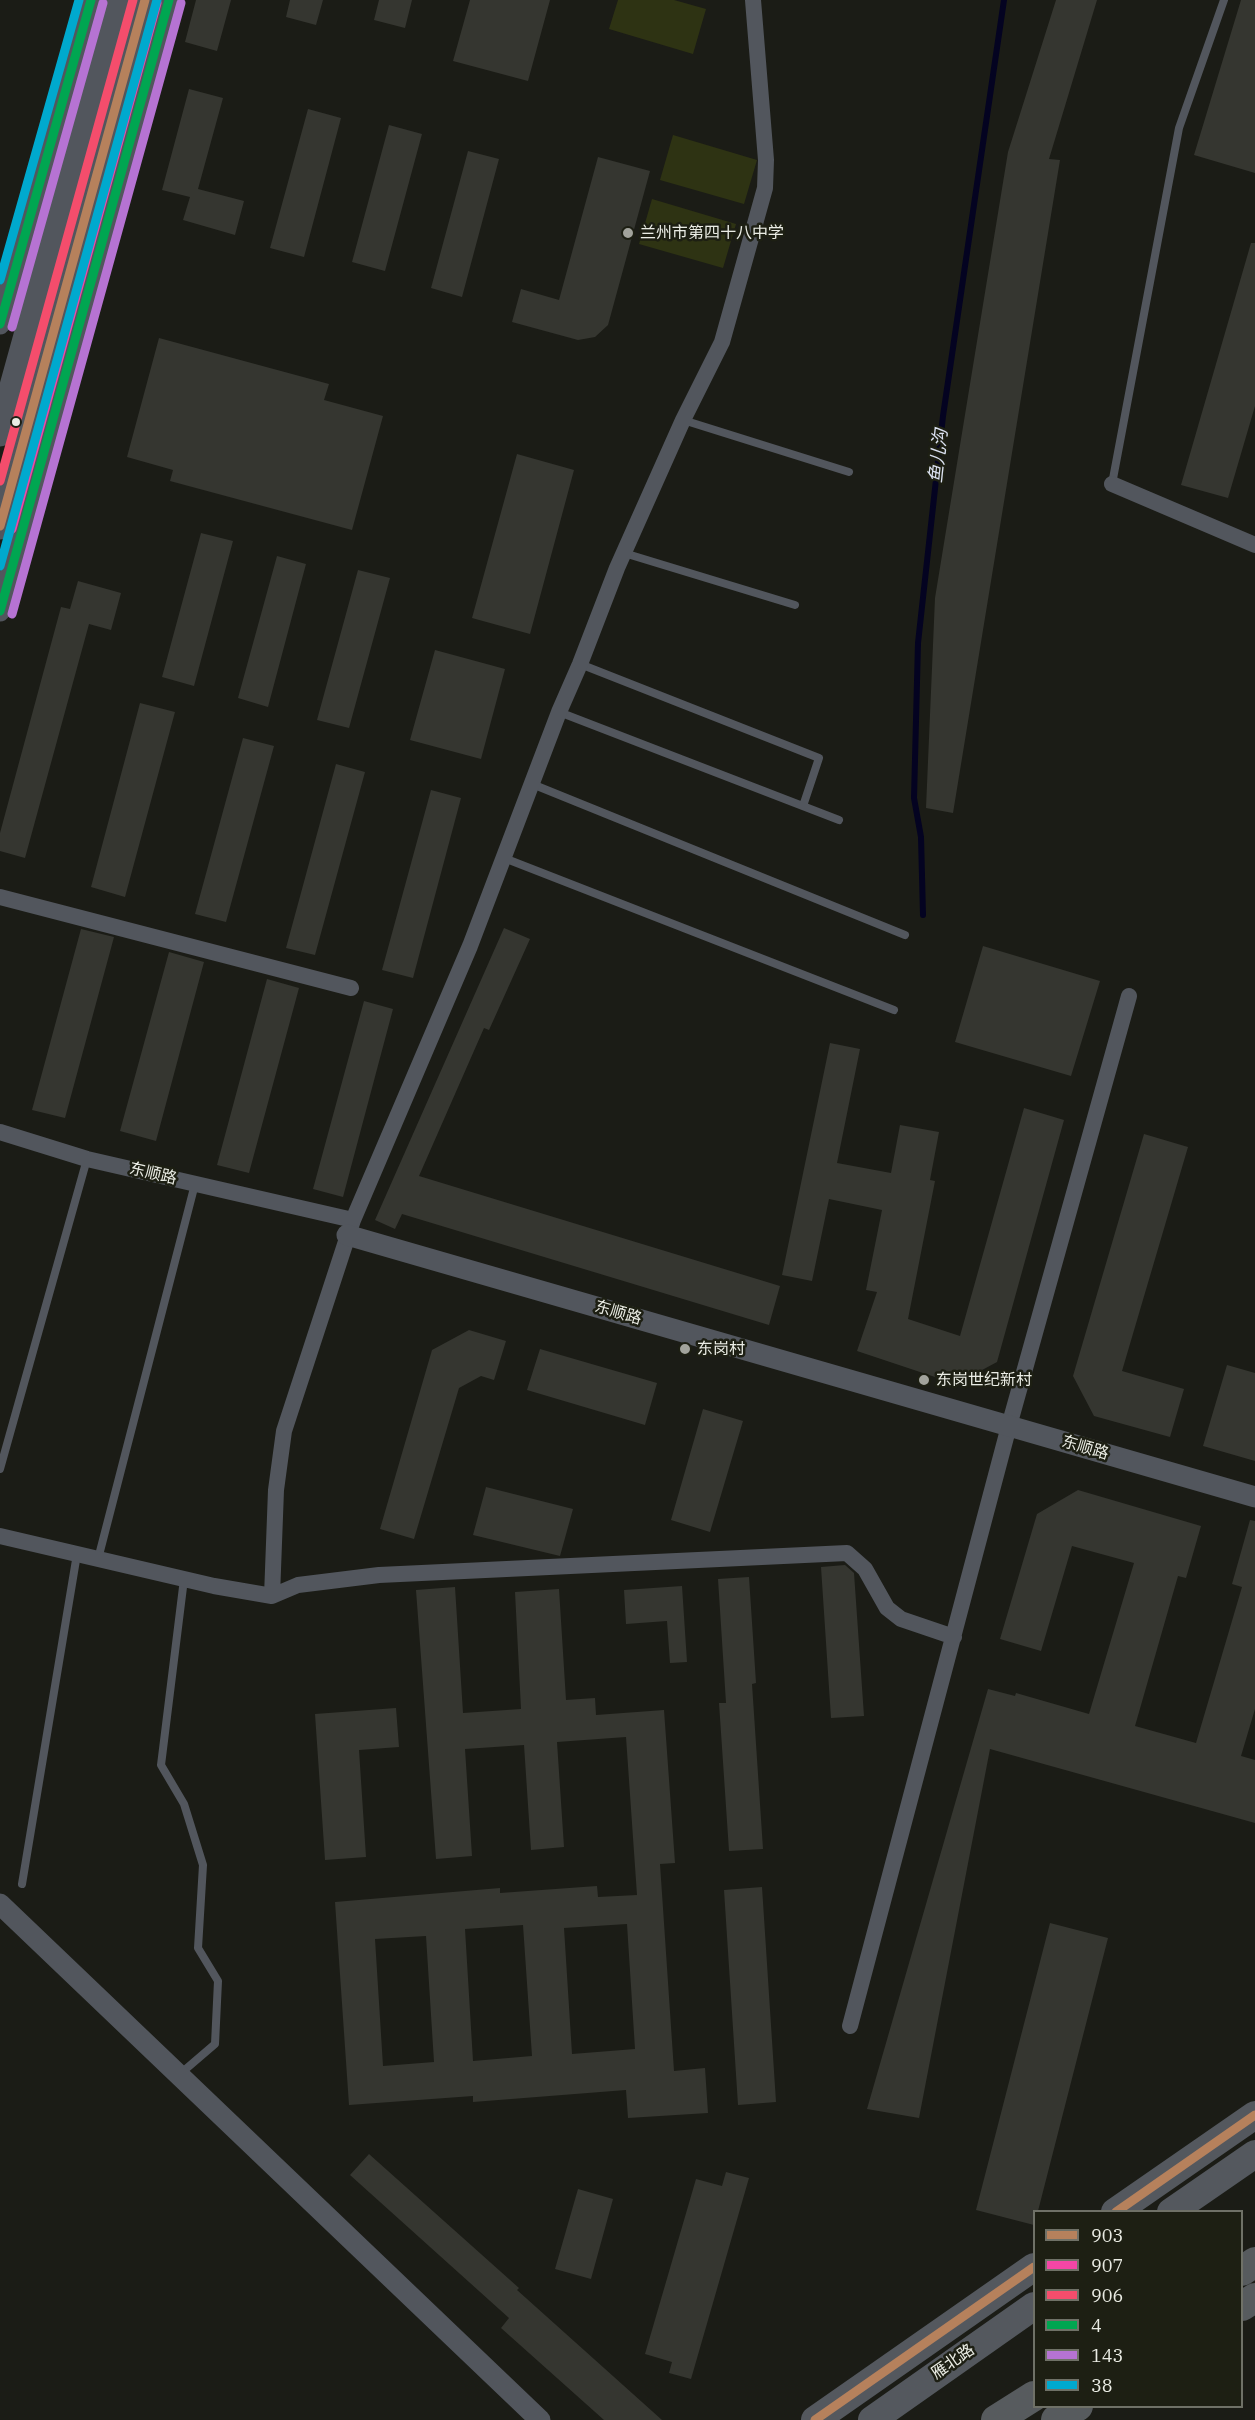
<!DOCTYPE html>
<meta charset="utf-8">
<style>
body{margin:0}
#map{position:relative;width:1255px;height:2420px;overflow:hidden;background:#1b1c16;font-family:"IBM Plex Serif",serif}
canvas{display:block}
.legend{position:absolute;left:1033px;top:2210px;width:210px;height:198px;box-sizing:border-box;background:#1d1f13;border:2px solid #6f7167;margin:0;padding:8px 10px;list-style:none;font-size:18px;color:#eaece4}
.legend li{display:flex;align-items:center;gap:12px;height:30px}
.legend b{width:30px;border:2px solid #6f7167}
</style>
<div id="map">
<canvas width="1255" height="2420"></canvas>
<ul class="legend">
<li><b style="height:8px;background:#b6815c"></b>903</li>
<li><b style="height:8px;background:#f346a5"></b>907</li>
<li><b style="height:8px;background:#f44d6c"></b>906</li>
<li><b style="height:8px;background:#00a651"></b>4</li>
<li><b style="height:8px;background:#b673d3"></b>143</li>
<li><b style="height:8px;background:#00a9ce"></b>38</li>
</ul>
</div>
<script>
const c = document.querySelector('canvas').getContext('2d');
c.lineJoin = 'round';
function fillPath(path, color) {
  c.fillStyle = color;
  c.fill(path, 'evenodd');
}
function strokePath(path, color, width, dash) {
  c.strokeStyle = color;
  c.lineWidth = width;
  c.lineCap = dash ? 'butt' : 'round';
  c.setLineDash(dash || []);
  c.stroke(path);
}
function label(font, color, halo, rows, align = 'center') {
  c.font = font + ' "IBM Plex Serif","Noto Sans SC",serif';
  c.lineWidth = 5;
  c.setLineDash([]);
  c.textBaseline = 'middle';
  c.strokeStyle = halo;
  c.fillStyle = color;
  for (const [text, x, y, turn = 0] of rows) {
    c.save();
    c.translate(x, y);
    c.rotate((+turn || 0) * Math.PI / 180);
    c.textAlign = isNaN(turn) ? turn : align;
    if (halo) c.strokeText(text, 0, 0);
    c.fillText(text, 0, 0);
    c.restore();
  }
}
fillPath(new Path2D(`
 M618 0H674L706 9 693 54 609 29Z
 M673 135 757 160 744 204 660 180Z
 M652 199 736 224 723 268 639 244Z`), '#2e3313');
strokePath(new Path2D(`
 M923 915 921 837 914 798 918 643 943 416 1004 0`), '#040321', 6);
fillPath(new Path2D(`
 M196 0H231L217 51 185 42Z
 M290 0H323L316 25 286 17Z
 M379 0H412L405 28 374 20Z
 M470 0H550L528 81 453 61Z
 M1056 0H1097L1049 159 1060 160 953 813 926 808 935 598 1008 152Z
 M1241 0H1255V173L1194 155Z
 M189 89 223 98 198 189 244 201 235 235 183 220 190 197 162 190Z
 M308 109 341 118 304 257 270 248Z
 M389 125 422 134 385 271 352 262Z
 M468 151 499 159 462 297 431 288Z
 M598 157 650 171 608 325 595 337 578 340 512 322 521 289 559 300Z
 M1251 243H1255V406L1228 498 1181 485Z
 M159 338 329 384 324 400 383 416 352 530 170 481 173 470 127 457Z
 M517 454 574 470 530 634 472 618Z
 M201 533 233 541 194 686 162 677Z
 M277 556 306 564 268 707 238 698Z
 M358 570 390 578 349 728 317 720Z
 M78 581 121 593 111 630 89 624 25 858 0 851V833L61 607 70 609Z
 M435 650 505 669 481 759 410 740Z
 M140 703 175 712 125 897 91 887Z
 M243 738 274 746 226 922 195 914Z
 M336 764 365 772 315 955 286 948Z
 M431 790 461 798 413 978 382 970Z
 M504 928 530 939 489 1030 484 1028 419 1176 780 1286 769 1325 402 1214 395 1229 375 1220Z
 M81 929 114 937 65 1118 32 1110Z
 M983 946 1100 981 1071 1076 955 1042Z
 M169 952 204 962 156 1141 120 1131Z
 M267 979 299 988 249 1173 217 1165Z
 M364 1001 393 1009 343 1197 313 1189Z
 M830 1043 860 1049 837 1163 891 1173 900 1125 939 1132 930 1180 935 1181 908 1319 960 1336 1024 1108 1064 1120 997 1362 956 1384 857 1351 877 1292 866 1290 882 1210 829 1199 812 1281 782 1275Z
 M1144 1134 1188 1147 1122 1371 1184 1389 1170 1437 1094 1416 1073 1376Z
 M469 1330 506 1341 494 1380 481 1376 459 1388 414 1539 380 1529 432 1350Z
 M540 1349 657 1383 645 1425 527 1390Z
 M1227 1365 1255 1373V1461L1203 1446Z
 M703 1409 743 1421 710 1532 671 1520Z
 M486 1487 573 1509 560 1556 473 1535Z
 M1078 1490 1201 1526 1186 1578 1178 1576 1135 1726 1196 1743 1242 1587 1232 1584 1250 1520 1255 1521V1709L1241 1756 1255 1760V1823L990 1749 919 2118 867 2109 988 1689 1015 1696 1016 1693 1089 1714 1134 1563 1072 1546 1041 1651 1000 1639 1037 1514Z
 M845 1565 854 1573 864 1716 831 1718 821 1567Z
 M749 1577 756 1683 752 1684 763 1849 729 1851 719 1703H726L718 1579Z
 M682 1586 687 1662 670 1663 667 1621 626 1624 624 1590Z
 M455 1587 463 1713 521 1709 515 1592 559 1589 566 1700 595 1698 596 1715 664 1710 675 1863 660 1864 674 2071 705 2068 708 2113 628 2118 626 2090 473 2102V2096L349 2105 335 1902 500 1888V1893L597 1886 598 1897 637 1895 626 1737 557 1742 564 1847 531 1850 524 1745 465 1749 472 1856 436 1859 416 1590ZM627 1924 635 2049 572 2054 564 1928ZM523 1925 532 2056 473 2061 465 1929ZM426 1936 434 2062 383 2066 375 1939Z
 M396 1708 399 1747 359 1750 366 1857 325 1860 315 1714Z
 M762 1887 776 2102 738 2105 724 1890Z
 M1050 1923 1108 1938 1038 2211H1035L1034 2225 976 2210Z
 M369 2154 519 2288 517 2290 662 2420H604L501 2328 509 2318 350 2175Z
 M726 2172 749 2178 691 2379 669 2373 672 2362 645 2354 696 2179 722 2186Z
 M578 2189 613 2199 591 2279 555 2269Z`), '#353630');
strokePath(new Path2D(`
 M683 420 849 472
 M1112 484 1179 128 1224 0
 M624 553 795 605
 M580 664 819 758 803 806
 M559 712 839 820
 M532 784 905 935
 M504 858 894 1010
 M0 1469 87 1159
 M98 1559 195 1184
 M22 1884 77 1554
 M180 2074 215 2044 218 1981 198 1948 203 1865 184 1804 161 1765 184 1579`), '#52565d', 8);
strokePath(new Path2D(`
 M1112 484 1255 545
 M0 897 351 988
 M0 1132 87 1159 353 1220 284 1431 276 1490 272 1596
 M353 1220 470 946 559 712 580 664 617 568 683 420 722 342 765 188 766 160 753 0
 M0 1536 214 1586 272 1596 298 1585 379 1575 847 1553 865 1569 887 1608 901 1619 954 1637
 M850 2026 1009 1426 1129 996`), '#52565d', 16);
strokePath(new Path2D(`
 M0 324 91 0
 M0 611 169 0
 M347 1235 1255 1497
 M0 1904 540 2420`), '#52565d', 21);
strokePath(new Path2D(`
 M0 433 120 0
 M0 526 145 0`), '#52565d', 27);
strokePath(new Path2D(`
 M1115 2212 1255 2115
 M1171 2212 1255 2154
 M815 2420 1034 2267
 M872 2420 1034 2306`), '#54585e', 28);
strokePath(new Path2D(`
 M1242 2271 1255 2262
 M1242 2306 1255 2298
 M996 2420 1034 2396
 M1056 2420 1078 2406`), '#575b5e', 30);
strokePath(new Path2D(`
 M0 526 145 0
 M1116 2212 1255 2115
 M815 2420 1034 2267`), '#b6815c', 9);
strokePath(new Path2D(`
 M12 529 157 3`), '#f346a5', 9);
strokePath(new Path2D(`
 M0 481 133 0`), '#f44d6c', 9);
strokePath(new Path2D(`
 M0 324 91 0
 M0 611 169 0`), '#00a651', 9);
strokePath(new Path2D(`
 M12 327 103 3
 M12 614 181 3`), '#b673d3', 9);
strokePath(new Path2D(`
 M0 280 79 0
 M0 566 157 0`), '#00a9ce', 9);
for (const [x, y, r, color] of [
 [628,233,6,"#a2a39c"],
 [16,422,5,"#eaece4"],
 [685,1349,6,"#a2a39c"],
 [924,1380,6,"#a2a39c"]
]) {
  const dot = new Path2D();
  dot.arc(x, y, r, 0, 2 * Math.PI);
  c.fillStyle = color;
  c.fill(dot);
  strokePath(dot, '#1d1f13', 2);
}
label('16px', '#eaece4', '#1d1f13', [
 ["兰州市第四十八中学",640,233],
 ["东岗村",697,1349],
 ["东岗世纪新村",936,1380]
], 'left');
label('16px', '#eaece4', '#1d1f13', [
 ["东顺路",153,1174,13],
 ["东顺路",618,1313,16],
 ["东顺路",1085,1448,16],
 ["雁北路",953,2362,-35]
]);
label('italic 18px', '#dce2f1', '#1d1f13', [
 ["鱼儿沟",939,456,-84]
]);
</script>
